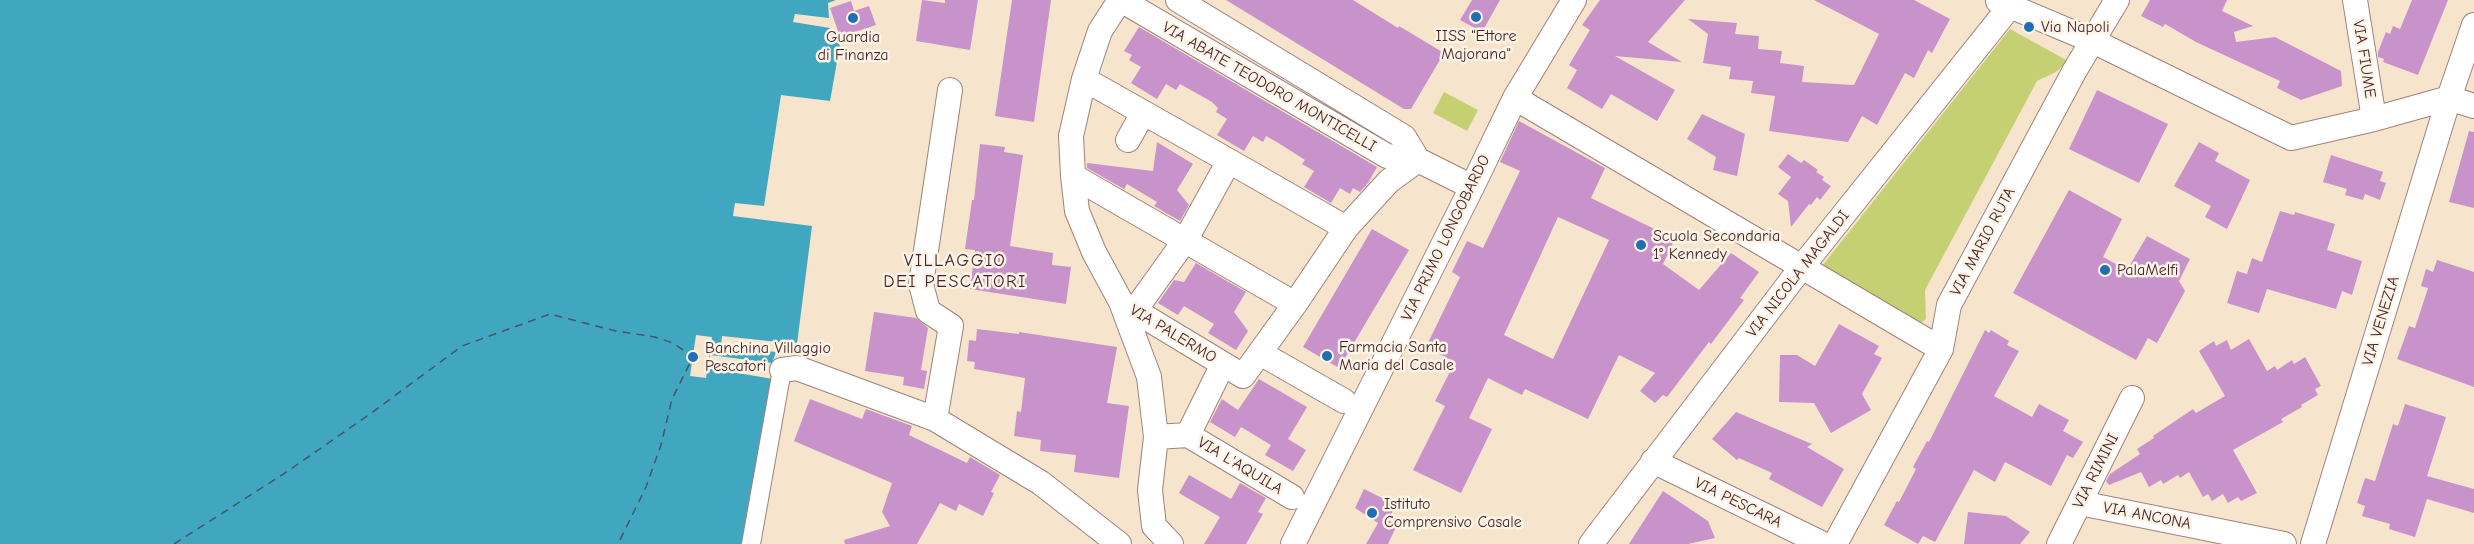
<!DOCTYPE html>
<meta charset="utf-8">
<style>
body{margin:0}
canvas{display:block;background:#f6e5cc}
</style>
<canvas width="2474" height="544"></canvas>
<script>
const c = document.querySelector('canvas').getContext('2d');
c.lineJoin = 'round';
function fillPath(path, color) {
  c.fillStyle = color;
  c.fill(path, 'evenodd');
}
function strokePath(path, color, width, dash) {
  c.strokeStyle = color;
  c.lineWidth = width;
  c.lineCap = dash ? 'butt' : 'round';
  c.setLineDash(dash || []);
  c.stroke(path);
}
function label(font, color, halo, rows, align = 'center') {
  c.font = font + ' "Comic Neue",sans-serif';
  c.lineWidth = 5;
  c.setLineDash([]);
  c.textBaseline = 'middle';
  c.strokeStyle = halo;
  c.fillStyle = color;
  for (const [text, x, y, turn = 0] of rows) {
    c.save();
    c.translate(x, y);
    c.rotate((+turn || 0) * Math.PI / 180);
    c.textAlign = isNaN(turn) ? turn : align;
    if (halo) c.strokeText(text, 0, 0);
    c.fillText(text, 0, 0);
    c.restore();
  }
}
fillPath(new Path2D(`
 M2010 29 2068 61 2056 72 2037 81 1925 290 1926 319 1919 324 1822 266Z
 M1444 92 1478 110 1467 131 1433 113Z`), '#c4d072');
fillPath(new Path2D(`
 M0 0H836L828 3 829 18 795 14 793 22 830 28 835 40 840 45 830 101 781 95 764 206 735 203 733 216 812 226 797 344 722 336 721 346 776 352 772 363 710 355 708 368 773 379 745 544H0Z`), '#41a7c1');
fillPath(new Path2D(`
 M696 335 712 337 706 378 690 376Z`), '#f6e5cc');
strokePath(new Path2D(`
 M174 544 285 473 370 414 462 346 550 314 616 331 655 337 673 343 693 357 672 399 661 445 646 487 618 544`), '#465567', 1.5, [8, 6]);
fillPath(new Path2D(`
 M922 0 945 3V0H978L970 50 916 41Z
 M1012 0H1051L1034 122 995 116Z
 M1226 0H1353L1398 28 1399 26 1444 53 1411 109H1404Z
 M1472 0H1500L1482 32 1460 20Z
 M1600 0H1685L1648 42 1682 62 1615 56 1675 90 1657 121 1611 94 1602 109 1567 88 1577 70 1569 65 1590 30 1582 25Z
 M1814 0H1914L1950 19 1932 53 1928 50 1914 78 1905 73 1877 125 1862 116 1848 142 1769 131 1775 96 1751 93 1753 81 1729 79 1731 67 1703 63 1708 34 1688 19 1737 23 1735 34 1759 36 1758 49 1782 51 1780 63 1804 66 1802 82 1854 85 1879 34Z
 M2150 0H2227L2222 11 2253 26 2234 32 2236 42 2275 37 2341 71 2342 86 2301 100 2277 88 2280 81 2196 42 2165 24 2163 27 2141 16Z
 M2412 0H2448L2418 75 2383 62 2384 59 2378 57V52L2386 32 2390 34 2393 26 2400 29Z
 M851 1 854 11 869 6 876 25 840 37 830 8Z
 M1139 27 1377 167 1368 183 1360 192 1353 188 1350 194 1340 188 1331 203 1304 187 1314 171 1302 164 1305 160 1275 141 1266 136 1263 142 1253 136 1244 151 1217 135 1227 119 1216 112 1218 108 1212 102 1180 84 1176 90 1166 84 1157 99 1131 83 1141 67 1129 60 1132 55 1124 51Z
 M2097 90 2168 124 2139 183 2069 149Z
 M1702 114 1745 134 1737 176 1713 170 1716 157 1687 139Z
 M1519 121 1605 168 1591 198 1675 239 1663 264 1699 290 1731 253 1759 272 1740 298 1744 300 1711 344 1709 342 1667 397 1663 395 1655 403 1640 391 1655 373 1619 355 1588 419 1525 389 1522 395 1488 378 1469 418 1492 429 1461 493 1413 470 1445 406 1435 401 1455 362 1426 347 1460 277 1452 272 1467 241 1483 248 1520 171 1500 162ZM1558 217 1609 240 1553 359 1504 335Z
 M2469 131 2474 132V208L2449 202Z
 M1157 142 1193 164 1177 190 1189 205 1180 221 1154 206 1157 202 1127 184 1124 189 1087 168V163L1153 171Z
 M2199 142 2219 153 2215 161 2250 180 2227 229 2205 217 2211 206 2174 186Z
 M980 144 1005 147 1004 152 1023 155 1010 246 1053 253 1052 265 1071 267 1066 304 970 289 975 250 965 249 972 200H974Z
 M1788 154 1801 163 1804 160 1818 170 1816 172 1824 177 1822 180 1831 186 1820 200 1817 197 1811 205 1809 204 1791 227 1788 201 1778 194 1791 177 1778 167Z
 M2331 155 2383 172 2380 181 2386 183 2380 200 2365 194 2363 200 2345 195 2347 189 2323 182Z
 M2069 190 2122 219 2103 257 2127 270 2147 236 2190 259 2179 281 2185 291 2157 343 2148 338 2136 360 2013 293Z
 M2280 211 2294 215 2295 212 2335 224 2327 250 2362 261 2352 295 2342 291 2336 309 2267 289 2259 313 2227 303 2237 271 2247 274 2252 258 2262 262Z
 M1372 229 1409 250 1339 368 1303 347Z
 M2437 260 2474 272V387L2397 359 2409 326 2415 328 2428 288 2421 286 2426 269 2433 272Z
 M1196 263 1246 292 1234 312 1248 331 1236 350 1208 333 1214 324 1184 306 1178 315 1158 303 1174 280 1184 282Z
 M874 312 916 318 928 328 921 370 927 371 924 389 903 385 904 377 865 371Z
 M1839 324 1879 346 1874 354 1882 358 1862 394 1871 410 1831 433 1814 403 1779 402 1780 355H1797L1815 366Z
 M977 329 1019 334V332L1117 347 1107 403 1129 406 1119 478 1074 472 1076 455 1040 451 1041 440 1014 436 1017 411 1021 412 1025 378 974 369 975 362 967 361 969 340 976 341Z
 M1985 330 1989 333 1991 330 2009 341 2007 345 2019 351 1994 396 2032 417 2039 404 2069 420 2063 431 2083 442 2073 458 2067 455 2051 486 2005 462 1995 482 1974 470 1935 542 1923 536 1918 544 1884 525 1897 501 1899 502 1916 469 1913 467 1927 441 1929 442Z
 M2249 339 2267 371 2275 366 2277 370 2292 360 2294 364 2305 357 2321 386 2315 389 2318 395 2301 405 2302 407 2281 419 2283 422 2233 450 2257 493 2241 501 2238 497 2228 503 2223 494 2212 501 2208 494 2203 497 2189 472 2180 478 2178 475 2163 484 2161 480 2149 487 2141 472 2109 485 2106 481 2110 474 2140 454 2137 449 2154 438 2153 436 2193 409 2196 413 2225 396 2199 351 2214 341 2216 346 2227 340 2231 350Z
 M1259 379 1307 407 1288 439 1306 450 1293 471 1265 455 1271 445 1241 427 1235 437 1210 422 1222 399 1238 410Z
 M810 399 862 419 866 409 912 426 909 435 967 463 970 457 1000 475 991 492 994 493 983 516 959 504 956 511 940 503 917 544H845L844 540 890 526 882 512 892 483 794 441Z
 M2405 404 2446 417 2427 476 2474 489V513L2427 499 2415 537 2389 529 2390 524 2362 516 2365 506 2357 503 2365 478 2375 481 2393 424 2398 426Z
 M1736 412 1812 444 1807 447 1844 469 1822 507 1769 479 1772 473 1739 458 1737 460 1712 439Z
 M1189 475 1231 499 1240 483 1266 498 1258 512 1263 514 1246 544H1204L1220 517 1179 493Z
 M1364 489 1396 505 1388 520 1397 525 1388 544H1366L1378 523 1355 508Z
 M1663 491 1708 521 1715 538 1688 544H1629Z
 M1968 512 2006 516 2030 532 2020 544H1964Z`), '#c893cb');
const pedestrian = new Path2D(`
 M751 544 782 370`);
const minor = new Path2D(`
 M1120 0 1100 31 1084 79 1071 136 1073 176 1077 211 1094 252 1121 302 1149 377 1156 437 1150 490 1154 526 1171 544
 M1121 0 1387 156 1418 160 1472 187
 M1178 0 1404 137 1418 160
 M2355 0 2374 119
 M1998 1 2093 41 2291 138 2374 119 2449 98
 M1084 79 1229 161 1186 239 1135 310
 M1515 98 1941 349
 M2449 98 2474 106
 M1128 140 1143 113
 M1229 161 1346 228
 M1073 176 1295 304
 M1122 303 1223 364 1188 435 1156 437
 M1260 353 1344 401
 M1223 364 1243 376 1295 304 1346 228 1389 181 1418 160
 M782 370 797 368 935 419 1041 483 1119 544
 M935 419 951 326 928 311 921 284 950 90
 M1188 435 1292 497
 M1653 461 1823 544
 M2080 503 2284 544
 M1293 544 1472 187 1515 98 1574 0
 M1591 544 1801 268 2015 0
 M1835 544 1941 349 1949 305 2075 70 2117 0
 M2059 544 2132 398
 M2313 544 2449 98 2474 25`);
strokePath(pedestrian, '#a0827c', 20);
strokePath(minor, '#a0827c', 26);
strokePath(pedestrian, '#fff', 18);
strokePath(minor, '#fff', 24);
for (const [x, y, r, color] of [
 [1476,17,6,"#1f6fb2"],
 [853,18,6,"#1f6fb2"],
 [2029,27,6,"#1f6fb2"],
 [1641,245,6,"#1f6fb2"],
 [2105,270,6,"#1f6fb2"],
 [1327,356,6,"#1f6fb2"],
 [693,357,6,"#1f6fb2"],
 [1372,513,6,"#1f6fb2"]
]) {
  const dot = new Path2D();
  dot.arc(x, y, r, 0, 2 * Math.PI);
  c.fillStyle = color;
  c.fill(dot);
  strokePath(dot, '#fcf5e5', 2);
}
label('16px', '#4a1f2b', '#fcf5e5', [
 ["Via Napoli",2041,27],
 ["IISS \"Ettore",1476,36,"center"],
 ["Majorana\"",1476,54,"center"],
 ["Guardia",853,37,"center"],
 ["di Finanza",853,55,"center"],
 ["Scuola Secondaria",1653,236],
 ["1° Kennedy",1653,254],
 ["PalaMelfi",2117,270],
 ["Farmacia Santa",1339,347],
 ["Maria del Casale",1339,365],
 ["Banchina Villaggio",705,348],
 ["Pescatori",705,366],
 ["Istituto",1384,504],
 ["Comprensivo Casale",1384,522]
], 'left');
label('16px', '#4a1f2b', '#fcf5e5', [
 ["VIA FIUME",2364,59,81],
 ["VIA ABATE TEODORO MONTICELLI",1269,87,30],
 ["VIA PRIMO LONGOBARDO",1446,238,-64],
 ["VIA MARIO RUTA",1983,242,-62],
 ["VIA NICOLA MAGALDI",1798,274,-52],
 ["VIA VENEZIA",2381,321,-73],
 ["VIA PALERMO",1173,334,31],
 ["VIA L'AQUILA",1240,466,31],
 ["VIA RIMINI",2096,471,-63],
 ["VIA PESCARA",1738,503,26],
 ["VIA ANCONA",2147,516,11]
]);
c.letterSpacing = '1.5px';
label('18px', '#4a1f2b', '#fcf5e5', [
 ["VILLAGGIO",955,261],
 ["DEI PESCATORI",955,282]
]);
c.letterSpacing = '0px';
</script>
